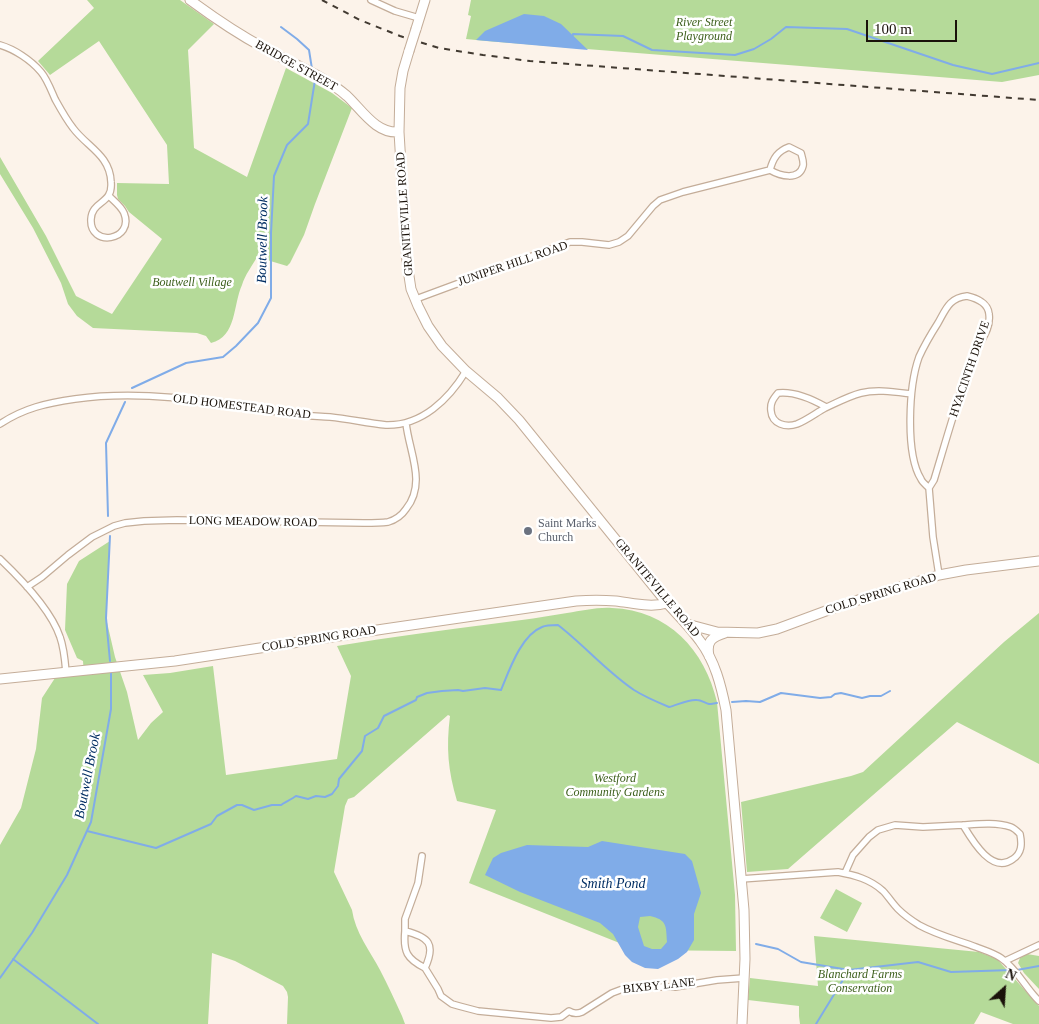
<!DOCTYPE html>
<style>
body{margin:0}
#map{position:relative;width:1039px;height:1024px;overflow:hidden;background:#fcf3ea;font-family:Georgia,serif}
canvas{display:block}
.north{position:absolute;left:979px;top:964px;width:50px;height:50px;-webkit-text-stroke:4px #fff;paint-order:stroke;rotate:26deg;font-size:14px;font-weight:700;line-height:20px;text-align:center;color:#1a120a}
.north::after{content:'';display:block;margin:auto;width:18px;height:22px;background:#1a120a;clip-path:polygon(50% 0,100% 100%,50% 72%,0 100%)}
.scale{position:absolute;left:866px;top:20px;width:91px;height:22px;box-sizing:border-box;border:2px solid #1a120a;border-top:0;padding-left:6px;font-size:15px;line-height:18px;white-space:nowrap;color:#1a120a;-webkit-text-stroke:4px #fff;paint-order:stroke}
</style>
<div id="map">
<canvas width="1039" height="1024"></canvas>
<div class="north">N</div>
<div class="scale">100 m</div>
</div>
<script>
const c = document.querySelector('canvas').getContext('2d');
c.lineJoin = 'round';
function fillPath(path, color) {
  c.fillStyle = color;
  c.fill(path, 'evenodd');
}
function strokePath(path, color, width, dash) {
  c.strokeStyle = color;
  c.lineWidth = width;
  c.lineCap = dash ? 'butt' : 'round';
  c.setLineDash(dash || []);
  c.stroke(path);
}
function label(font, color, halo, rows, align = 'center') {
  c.font = font + ' Georgia,serif';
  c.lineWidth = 5;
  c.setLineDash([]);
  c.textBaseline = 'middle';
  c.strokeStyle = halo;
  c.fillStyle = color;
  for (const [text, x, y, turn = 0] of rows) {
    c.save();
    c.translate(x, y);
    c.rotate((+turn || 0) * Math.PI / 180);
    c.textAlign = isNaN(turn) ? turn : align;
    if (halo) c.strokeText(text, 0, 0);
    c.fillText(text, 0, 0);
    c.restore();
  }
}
fillPath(new Path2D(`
 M87 0H180L214 24 188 50 194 148 247 177 286 68 332 93 352 108 315 204 304 235 290 263 287 266 257 257C252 266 245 275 242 285 233 304 237 337 211 343L206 336 197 333 93 328 77 316 68 304 61 283 33 228 0 174V157L46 236 76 296 112 314 162 239 129 212 125 206 118 199 117 195V183L169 184 167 145 99 41 50 75 38 61 94 8Z
 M471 0H1039V75L1002 82 486 41 466 39 471 16 468 15Z
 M110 541 106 618 115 657 127 692 138 740 151 723 163 712 143 675 170 673 213 666 226 775 337 759 351 676 337 646C391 637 445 630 499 623 522 620 544 617 567 613 582 611 597 607 612 608 668 610 705 650 717 702L735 895 736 951 637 950 469 883 496 810 457 801C448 770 446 748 450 716L448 715 354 797 348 799 345 806 334 872 352 910C355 932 370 951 380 970 388 985 395 1001 402 1016L405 1024H287L288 997 287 992 283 986 235 961 212 953 208 1024H0V845L21 808 36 749 42 698 55 678 84 675 83 661 77 658 65 630 67 584 79 561Z
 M1039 613V764L957 722 788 869 747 872 741 802 851 776 863 772 1004 642Z
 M836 889 862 903 847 932 820 918Z
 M814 936 979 952 997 959 1039 1006V1024H1013L981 1012 974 1024H800L799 1016V1006L748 1000 750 978 818 986Z
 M1027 954 1039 956V989L1024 973 1018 963 1020 958Z`), '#b5da99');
fillPath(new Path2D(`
 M524 14 544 16 561 24 588 50 476 40 485 31Z
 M602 841 685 854 692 861 701 893 694 914V940L687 952 678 959 658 969 645 968 632 962 625 955 613 934 600 923 520 892 485 875 493 858 501 853 527 845 588 847ZM650 916C667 920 666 925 667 942L661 949H652L644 946 638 927 640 917Z`), '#80ace8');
strokePath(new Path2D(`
 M281 27 297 39 309 50 312 69
 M573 35V34L623 36 652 50 735 55 754 49 771 39 786 27 847 29 953 65 992 74 1039 63
 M132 388 186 363 223 357 236 346 258 323 271 298V233L274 176 287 145 308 124 315 80
 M108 516 106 443 125 402
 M110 661 106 618 110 536
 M732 702 746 701 760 702 781 693 820 698 831 697 835 694 841 693 862 698 870 696H881L890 691
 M87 831 156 848 211 824 217 816 237 805H242L254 810 272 805H281C283 803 292 799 296 796L308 799 316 796 325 797 332 794 338 786 339 779 362 751 365 736 378 728 384 716 416 700 417 697 427 693 442 691 458 690 463 691 485 688 501 690C509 671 521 635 542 627 546 625 553 625 558 625 584 645 606 671 634 690 645 697 657 702 669 707 678 705 688 699 697 700 701 700 705 703 709 704 712 704 715 703 717 703
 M756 944 778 949 801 962 849 970 918 962 951 972 1012 970
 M13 959 98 1024
 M1017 970 1039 966
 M0 978 32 933 67 875 91 822 111 709V673
 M816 1024 849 970`), '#80ace8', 2);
const street = new Path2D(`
 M371 0 395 11 419 18
 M0 45C14 49 31 60 41 72 47 79 51 90 55 99 60 108 66 119 73 128 87 147 110 155 111 182 113 205 92 200 91 219 89 248 135 241 124 213 121 206 114 201 109 196
 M967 296C976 298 988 303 989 314 991 328 982 339 976 350 971 361 968 372 964 383 953 415 944 447 934 480L929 488C926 485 922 482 921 479 905 453 909 385 919 357 924 346 931 334 938 323 946 309 949 298 967 296Z
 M416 299 570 242H582L609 245 619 242 628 236 653 206 660 200 683 192 770 170C773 158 778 151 789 147L801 153C802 157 804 162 803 166 799 181 780 176 770 170
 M826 407C812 399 795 391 778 393 773 399 770 403 771 411 772 424 786 428 797 424 807 420 816 413 825 408 836 403 849 396 861 393 877 389 895 392 911 394
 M0 424C24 408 47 403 75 399 148 389 220 403 292 414 304 416 317 416 330 417 349 419 367 423 386 425 422 426 449 399 466 371
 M929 488 933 537 939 575
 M0 559C21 579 51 610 60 637 64 648 65 660 66 672
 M27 587 42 577 68 555 92 537 114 526 125 523 144 521 177 520 364 523C372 523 380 523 388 522 395 520 402 515 406 509 427 483 409 452 406 423
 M422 856 418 883 409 908 405 919V931C429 937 436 944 425 968L438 989 441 996 452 1004 459 1006 478 1011 551 1018 561 1017 569 1011C573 1014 577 1014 582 1012L612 993 628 987H675L717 980 744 978
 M845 873 853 855 869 837 878 830 895 825 923 827 963 825C972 840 992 875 1013 859 1022 853 1022 844 1020 834 1017 831 1014 828 1011 827 996 822 978 824 963 825
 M741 879 838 872C854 875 870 879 883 891 888 896 892 903 898 909 904 915 911 920 919 925 937 935 957 940 976 947 984 950 994 953 1001 958 1017 969 1025 987 1039 1001
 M405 931C403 952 407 959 425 968
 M1005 961 1039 945`);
const secondary = new Path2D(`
 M190 0C213 17 238 34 264 48 292 64 323 75 347 96 362 110 376 134 399 132
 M416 29 425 0
 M409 51 403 71 400 88 399 132 407 263 411 289 418 306 428 326 442 346 466 371 498 398 519 420 667 603C678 615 690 627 700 641 715 661 721 685 726 710L744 910 745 959 742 1024
 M687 624 717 632 758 633 777 629 842 605 939 575 966 570 1039 561
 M709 656C706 641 712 637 725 633
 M0 679 175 661 384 629 576 601C590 600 603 600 616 601 633 603 651 608 667 603`);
strokePath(street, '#c4ad99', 8);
strokePath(secondary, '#c4ad99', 11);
strokePath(street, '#fff', 5.5);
strokePath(secondary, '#fff', 9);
strokePath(new Path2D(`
 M322 0 360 20 400 36 439 48 483 55 530 61 673 72 1039 100`), '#423a31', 2, [6, 6]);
const secondaryBridge = new Path2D(`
 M409 51 416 29`);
strokePath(secondaryBridge, '#c4ad99', 11, []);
strokePath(secondaryBridge, '#fff', 9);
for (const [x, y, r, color] of [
 [528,531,5,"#6b7280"]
]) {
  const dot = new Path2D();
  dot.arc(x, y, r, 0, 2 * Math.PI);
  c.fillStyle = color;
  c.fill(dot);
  strokePath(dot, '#fff', 2);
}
label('italic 12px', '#3e601d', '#fff', [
 ["River Street",704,23],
 ["Playground",704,37],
 ["Boutwell Village",192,283],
 ["Westford",615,779],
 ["Community Gardens",615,793],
 ["Blanchard Farms",860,975],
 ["Conservation",860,989]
]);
label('12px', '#1a120a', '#fff', [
 ["BRIDGE STREET",296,66,29],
 ["GRANITEVILLE ROAD",405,214,-94],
 ["JUNIPER HILL ROAD",513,264,-19],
 ["HYACINTH DRIVE",970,369,-71],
 ["OLD HOMESTEAD ROAD",242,407,7],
 ["LONG MEADOW ROAD",253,522,1],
 ["GRANITEVILLE ROAD",657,588,50],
 ["COLD SPRING ROAD",881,594,-17],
 ["COLD SPRING ROAD",319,639,-9],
 ["BIXBY LANE",659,986,-6]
]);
label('12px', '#5b616d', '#fff', [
 ["Saint Marks",538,524],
 ["Church",538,538]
], 'left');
label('italic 14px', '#022e63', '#fff', [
 ["Boutwell Brook",263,240,-89],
 ["Boutwell Brook",88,776,-79],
 ["Smith Pond",613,884]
]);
</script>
